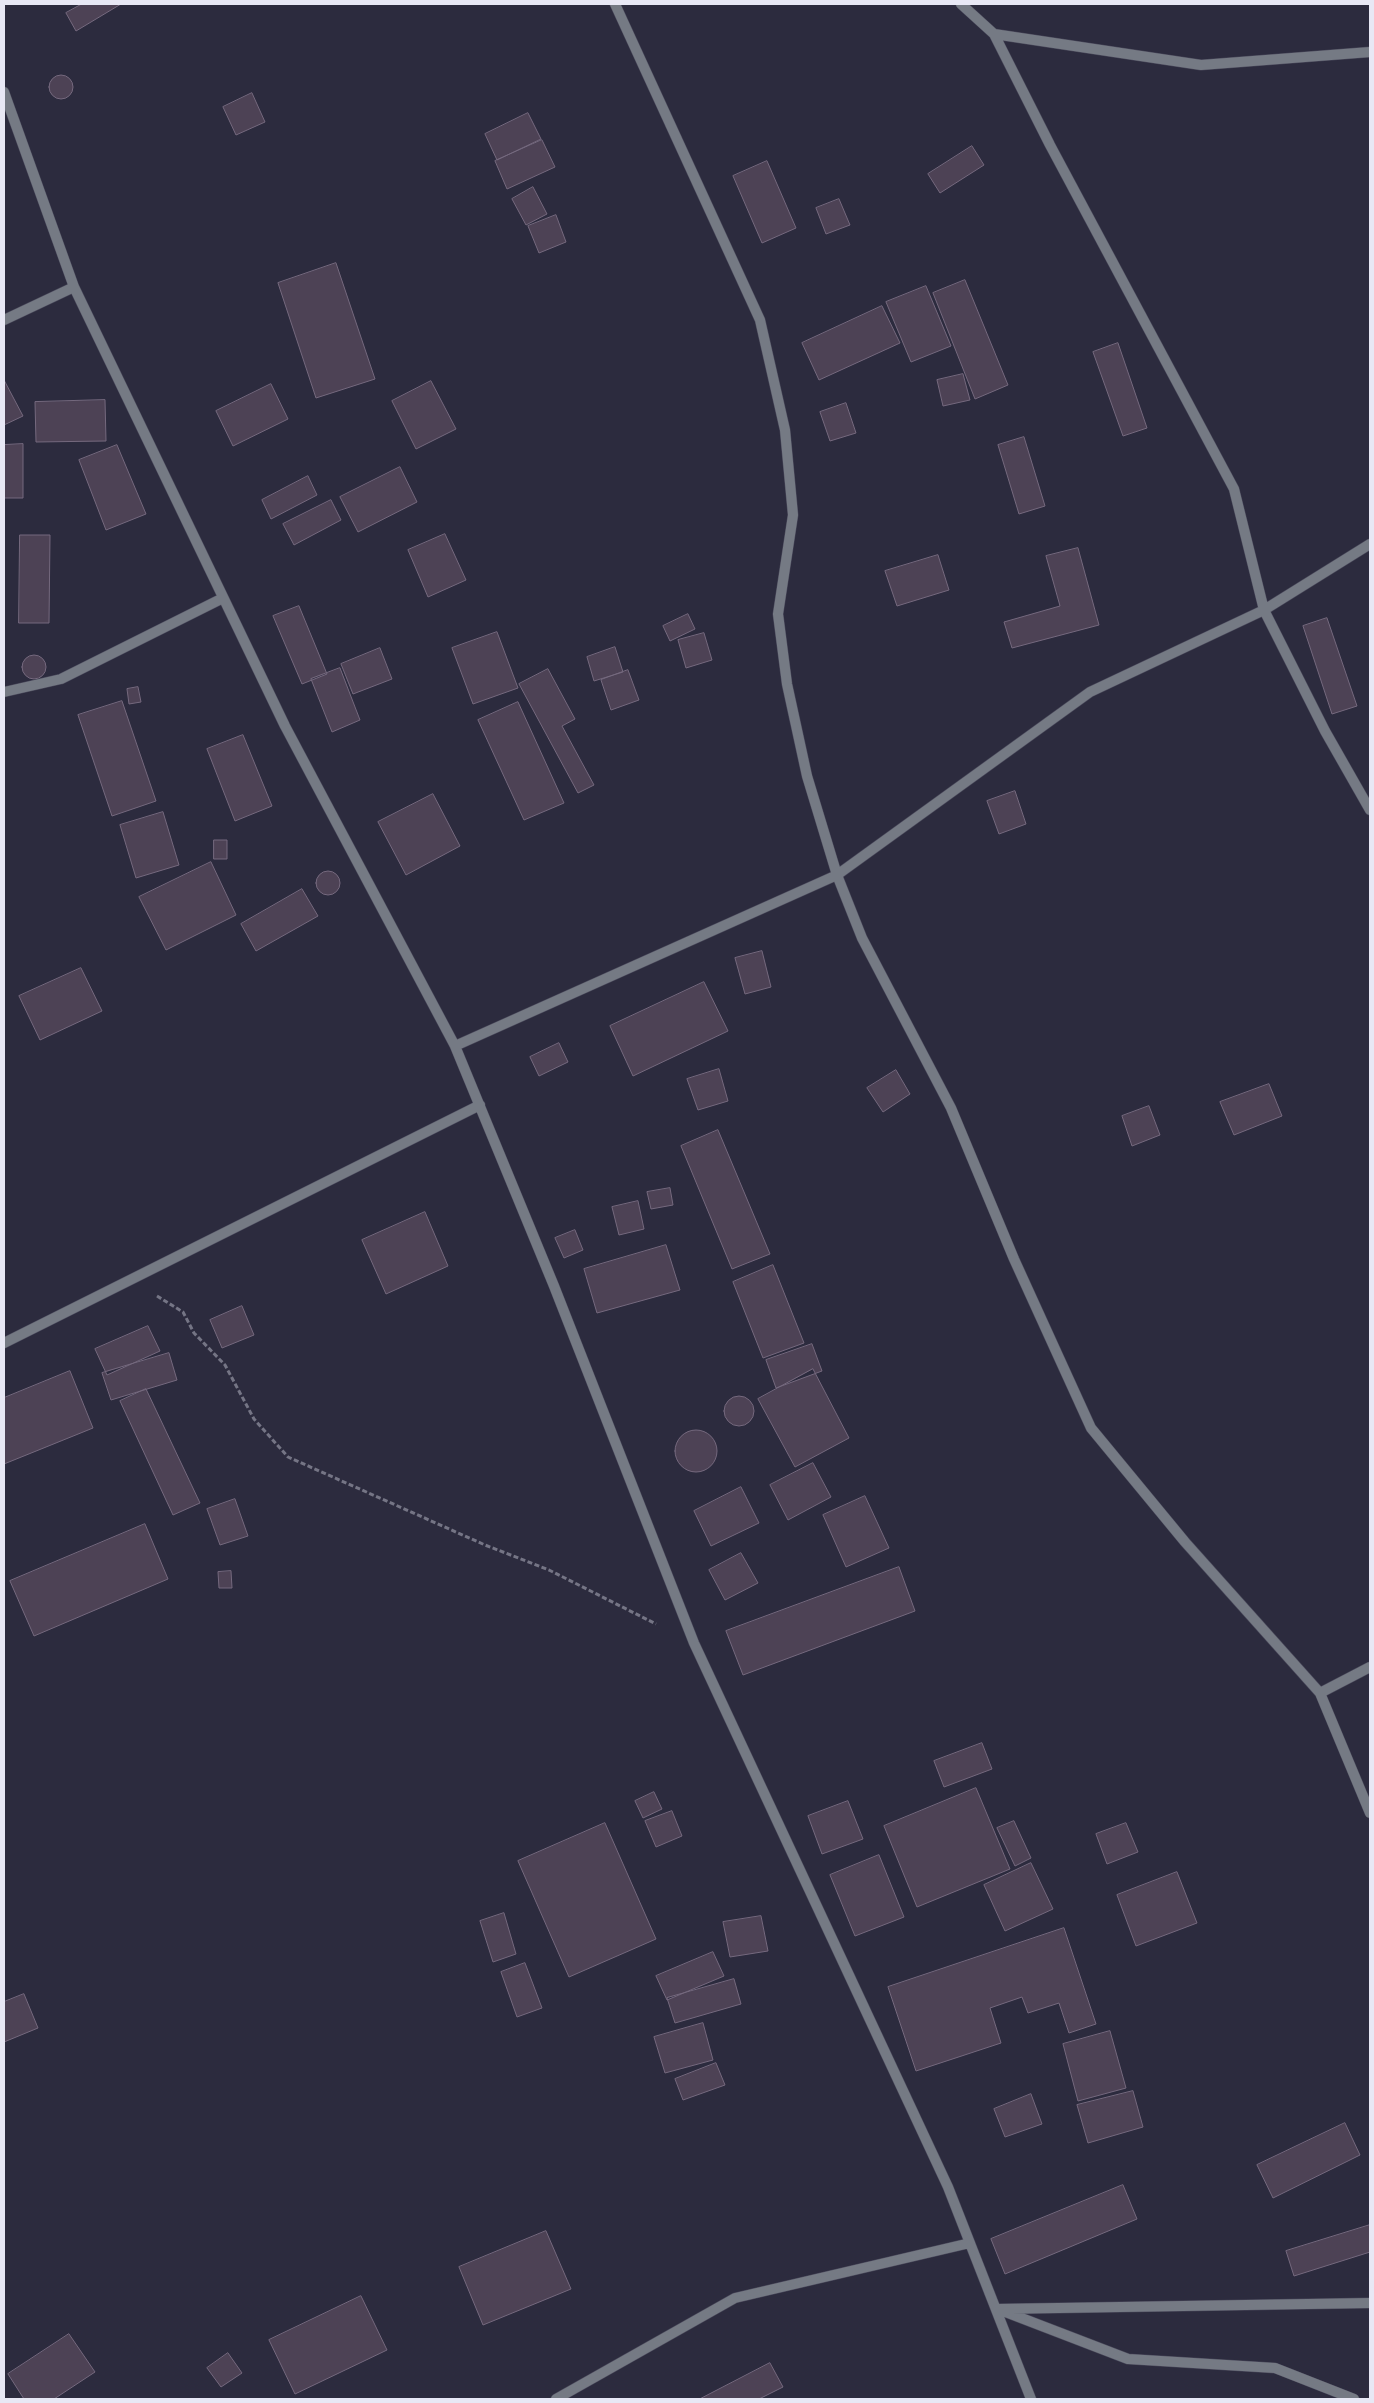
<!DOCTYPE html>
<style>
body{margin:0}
#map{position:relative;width:1374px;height:2403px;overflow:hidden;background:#2c2b3e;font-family:Raleway,sans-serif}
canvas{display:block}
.frame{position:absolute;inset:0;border:5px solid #e8e8f5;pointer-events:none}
</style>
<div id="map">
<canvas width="1374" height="2403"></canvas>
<div class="frame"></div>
</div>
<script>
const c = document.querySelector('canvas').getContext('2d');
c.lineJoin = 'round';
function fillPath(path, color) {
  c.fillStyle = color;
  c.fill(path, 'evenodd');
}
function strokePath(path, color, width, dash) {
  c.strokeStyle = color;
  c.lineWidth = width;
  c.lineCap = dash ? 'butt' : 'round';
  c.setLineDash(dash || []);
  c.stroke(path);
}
const building = new Path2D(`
 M82 4H121L76 31 66 13Z
 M49 87a12 12 0 1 1 24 0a12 12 0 1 1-24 0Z
 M252 93 265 122 236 135 223 107Z
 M528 113 541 139 497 160 485 134Z
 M542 140 555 167 507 189 495 161Z
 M972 146 984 165 940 193 928 174Z
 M767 161 796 228 762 243 733 176Z
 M533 187 547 214 526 225 512 199Z
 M839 199 850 225 826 234 816 208Z
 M556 215 566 242 539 253 528 226Z
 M336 263 375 379 316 398 278 283Z
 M965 280 1008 385 975 399 933 293Z
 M926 286 951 346 911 362 886 302Z
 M882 306 900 343 819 380 802 343Z
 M1118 343 1147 428 1123 436 1093 352Z
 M963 374 970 400 943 406 937 380Z
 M4 380 23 416 4 425Z
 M431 381 456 429 416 449 392 401Z
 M271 384 288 419 233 446 216 411Z
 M105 400 106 441 36 442 35 402Z
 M846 403 856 433 830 441 820 412Z
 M1024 437 1045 506 1019 514 998 445Z
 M23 444V498H4V445Z
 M117 445 146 514 106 530 79 460Z
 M400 467 417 502 358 532 340 497Z
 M308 476 317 495 271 519 262 500Z
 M331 500 341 520 294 545 283 524Z
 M445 534 466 580 428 597 408 550Z
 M20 535H50L49 623H19Z
 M1078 548 1099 625 1012 648 1004 622 1060 606 1046 556Z
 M938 555 949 590 897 606 885 571Z
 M299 606 327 674 302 684 273 616Z
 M688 614 695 629 670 641 663 626Z
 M1327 618 1357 706 1332 714 1303 626Z
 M497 632 518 688 473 704 452 648Z
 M704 633 712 660 686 668 678 640Z
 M615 647 623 672 594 681 587 657Z
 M380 648 392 679 353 694 341 664Z
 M22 667a12 12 0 1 1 24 0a12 12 0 1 1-24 0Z
 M340 668 360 720 332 732 311 679Z
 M548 669 575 719 562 726 594 785 578 793 519 684Z
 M628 670 639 700 611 710 601 680Z
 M138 687 141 702 129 704 127 689Z
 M122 701 156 801 112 816 78 715Z
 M518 702 564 803 524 820 478 720Z
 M243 735 272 806 235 821 207 749Z
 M1015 791 1026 824 999 834 987 801Z
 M433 794 460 846 406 875 378 822Z
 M163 812 179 865 136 878 120 825Z
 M214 840H227V859H214Z
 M211 862 236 915 166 950 139 897Z
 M316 883a12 12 0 1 1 24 0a12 12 0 1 1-24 0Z
 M302 889 318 916 256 951 241 924Z
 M762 951 771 987 745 994 735 958Z
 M81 968 102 1011 40 1040 19 996Z
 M704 982 728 1031 633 1076 610 1026Z
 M559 1043 568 1062 539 1076 530 1057Z
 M719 1069 728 1101 698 1110 687 1079Z
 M896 1070 910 1094 883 1112 867 1088Z
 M1269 1084 1282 1116 1234 1135 1220 1102Z
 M1149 1106 1160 1135 1132 1146 1122 1116Z
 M718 1130 770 1254 732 1269 681 1146Z
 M670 1188 673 1205 651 1209 647 1192Z
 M638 1201 644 1229 619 1235 612 1207Z
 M425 1212 448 1266 386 1294 362 1240Z
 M575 1230 583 1250 564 1258 555 1238Z
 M666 1245 680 1290 597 1313 584 1269Z
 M773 1265 804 1343 763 1358 733 1282Z
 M242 1306 254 1335 222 1348 210 1320Z
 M148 1326 160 1351 107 1375 95 1349Z
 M812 1344 822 1371 776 1388 766 1360Z
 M169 1353 177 1380 111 1400 102 1373Z
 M813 1369 849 1438 795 1467 758 1399Z
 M70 1371 93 1428 4 1464V1398Z
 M146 1389 200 1503 173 1515 120 1401Z
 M724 1411a15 15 0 1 1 30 0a15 15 0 1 1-30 0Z
 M675 1451a21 21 0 1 1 42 0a21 21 0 1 1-42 0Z
 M813 1463 831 1497 788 1520 770 1485Z
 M741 1487 759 1523 711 1546 694 1511Z
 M865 1496 889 1548 846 1567 823 1515Z
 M235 1499 248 1536 220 1545 207 1509Z
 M145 1524 168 1579 34 1636 10 1581Z
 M741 1553 758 1583 725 1600 709 1570Z
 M899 1567 915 1611 743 1675 726 1631Z
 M231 1571 232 1588H219L218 1572Z
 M982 1743 992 1769 944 1787 934 1761Z
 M976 1788 1010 1869 917 1907 884 1826Z
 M654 1792 662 1809 643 1818 635 1801Z
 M848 1801 863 1839 822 1854 808 1816Z
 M672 1811 682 1836 656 1847 645 1821Z
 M1014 1821 1031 1858 1015 1866 997 1828Z
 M605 1823 656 1939 569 1977 518 1861Z
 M1126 1823 1138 1852 1107 1864 1096 1834Z
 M879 1855 904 1917 855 1936 830 1875Z
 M1031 1863 1053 1909 1005 1931 984 1885Z
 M1177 1872 1197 1923 1136 1946 1117 1895Z
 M504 1913 516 1954 493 1962 480 1921Z
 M761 1916 768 1951 730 1957 723 1922Z
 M1064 1928 1096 2024 1069 2033 1059 2003 1028 2013 1022 1997 990 2008 1001 2043 916 2071 888 1987Z
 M713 1952 724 1976 667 2000 656 1976Z
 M525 1963 542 2008 517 2017 501 1972Z
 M734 1979 741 2004 675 2023 667 1998Z
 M24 1994 38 2028 4 2042V2002Z
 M703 2023 713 2060 665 2073 654 2037Z
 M1110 2031 1126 2088 1078 2101 1063 2044Z
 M716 2063 725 2085 683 2100 675 2079Z
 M1133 2091 1143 2127 1088 2143 1077 2105Z
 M1031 2094 1042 2124 1005 2137 994 2109Z
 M1345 2123 1360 2155 1273 2198 1257 2165Z
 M1123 2185 1137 2219 1005 2274 991 2239Z
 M1370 2225V2252L1294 2276 1286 2251Z
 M546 2231 571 2289 483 2325 459 2267Z
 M361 2296 387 2350 295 2394 269 2340Z
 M69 2334 95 2372 54 2399H24L8 2374Z
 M228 2353 242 2373 221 2387 207 2368Z
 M770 2363 783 2387 759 2399H700Z`);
fillPath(building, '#4d4255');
strokePath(building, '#75697e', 1);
const street = new Path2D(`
 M615 4 760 320 785 430 793 515 778 614 787 684 807 776 837 875 862 938 951 1108 1014 1259 1091 1428 1185 1542 1320 1693 1370 1813
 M961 4 994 34 1050 145 1234 489 1264 610 1325 731 1370 810
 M994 34 1201 65 1370 52
 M4 92 74 287 285 726 455 1046 554 1286 694 1643 948 2187 1031 2399
 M4 320 74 287
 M4 692 61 679 223 598
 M455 1046 837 875 1090 692 1264 610 1370 544
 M4 1343 480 1105
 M1320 1693 1370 1667
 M996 2309 1370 2303
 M1003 2311 1128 2359 1275 2368 1354 2399
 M556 2399 735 2298 970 2243`);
strokePath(street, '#4a495b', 11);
strokePath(new Path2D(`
 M157 1296 183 1312 194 1333 225 1365 254 1419 288 1457 485 1545 549 1570 656 1624`), '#757585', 3, [5, 2.5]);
strokePath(street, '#757a84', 10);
</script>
